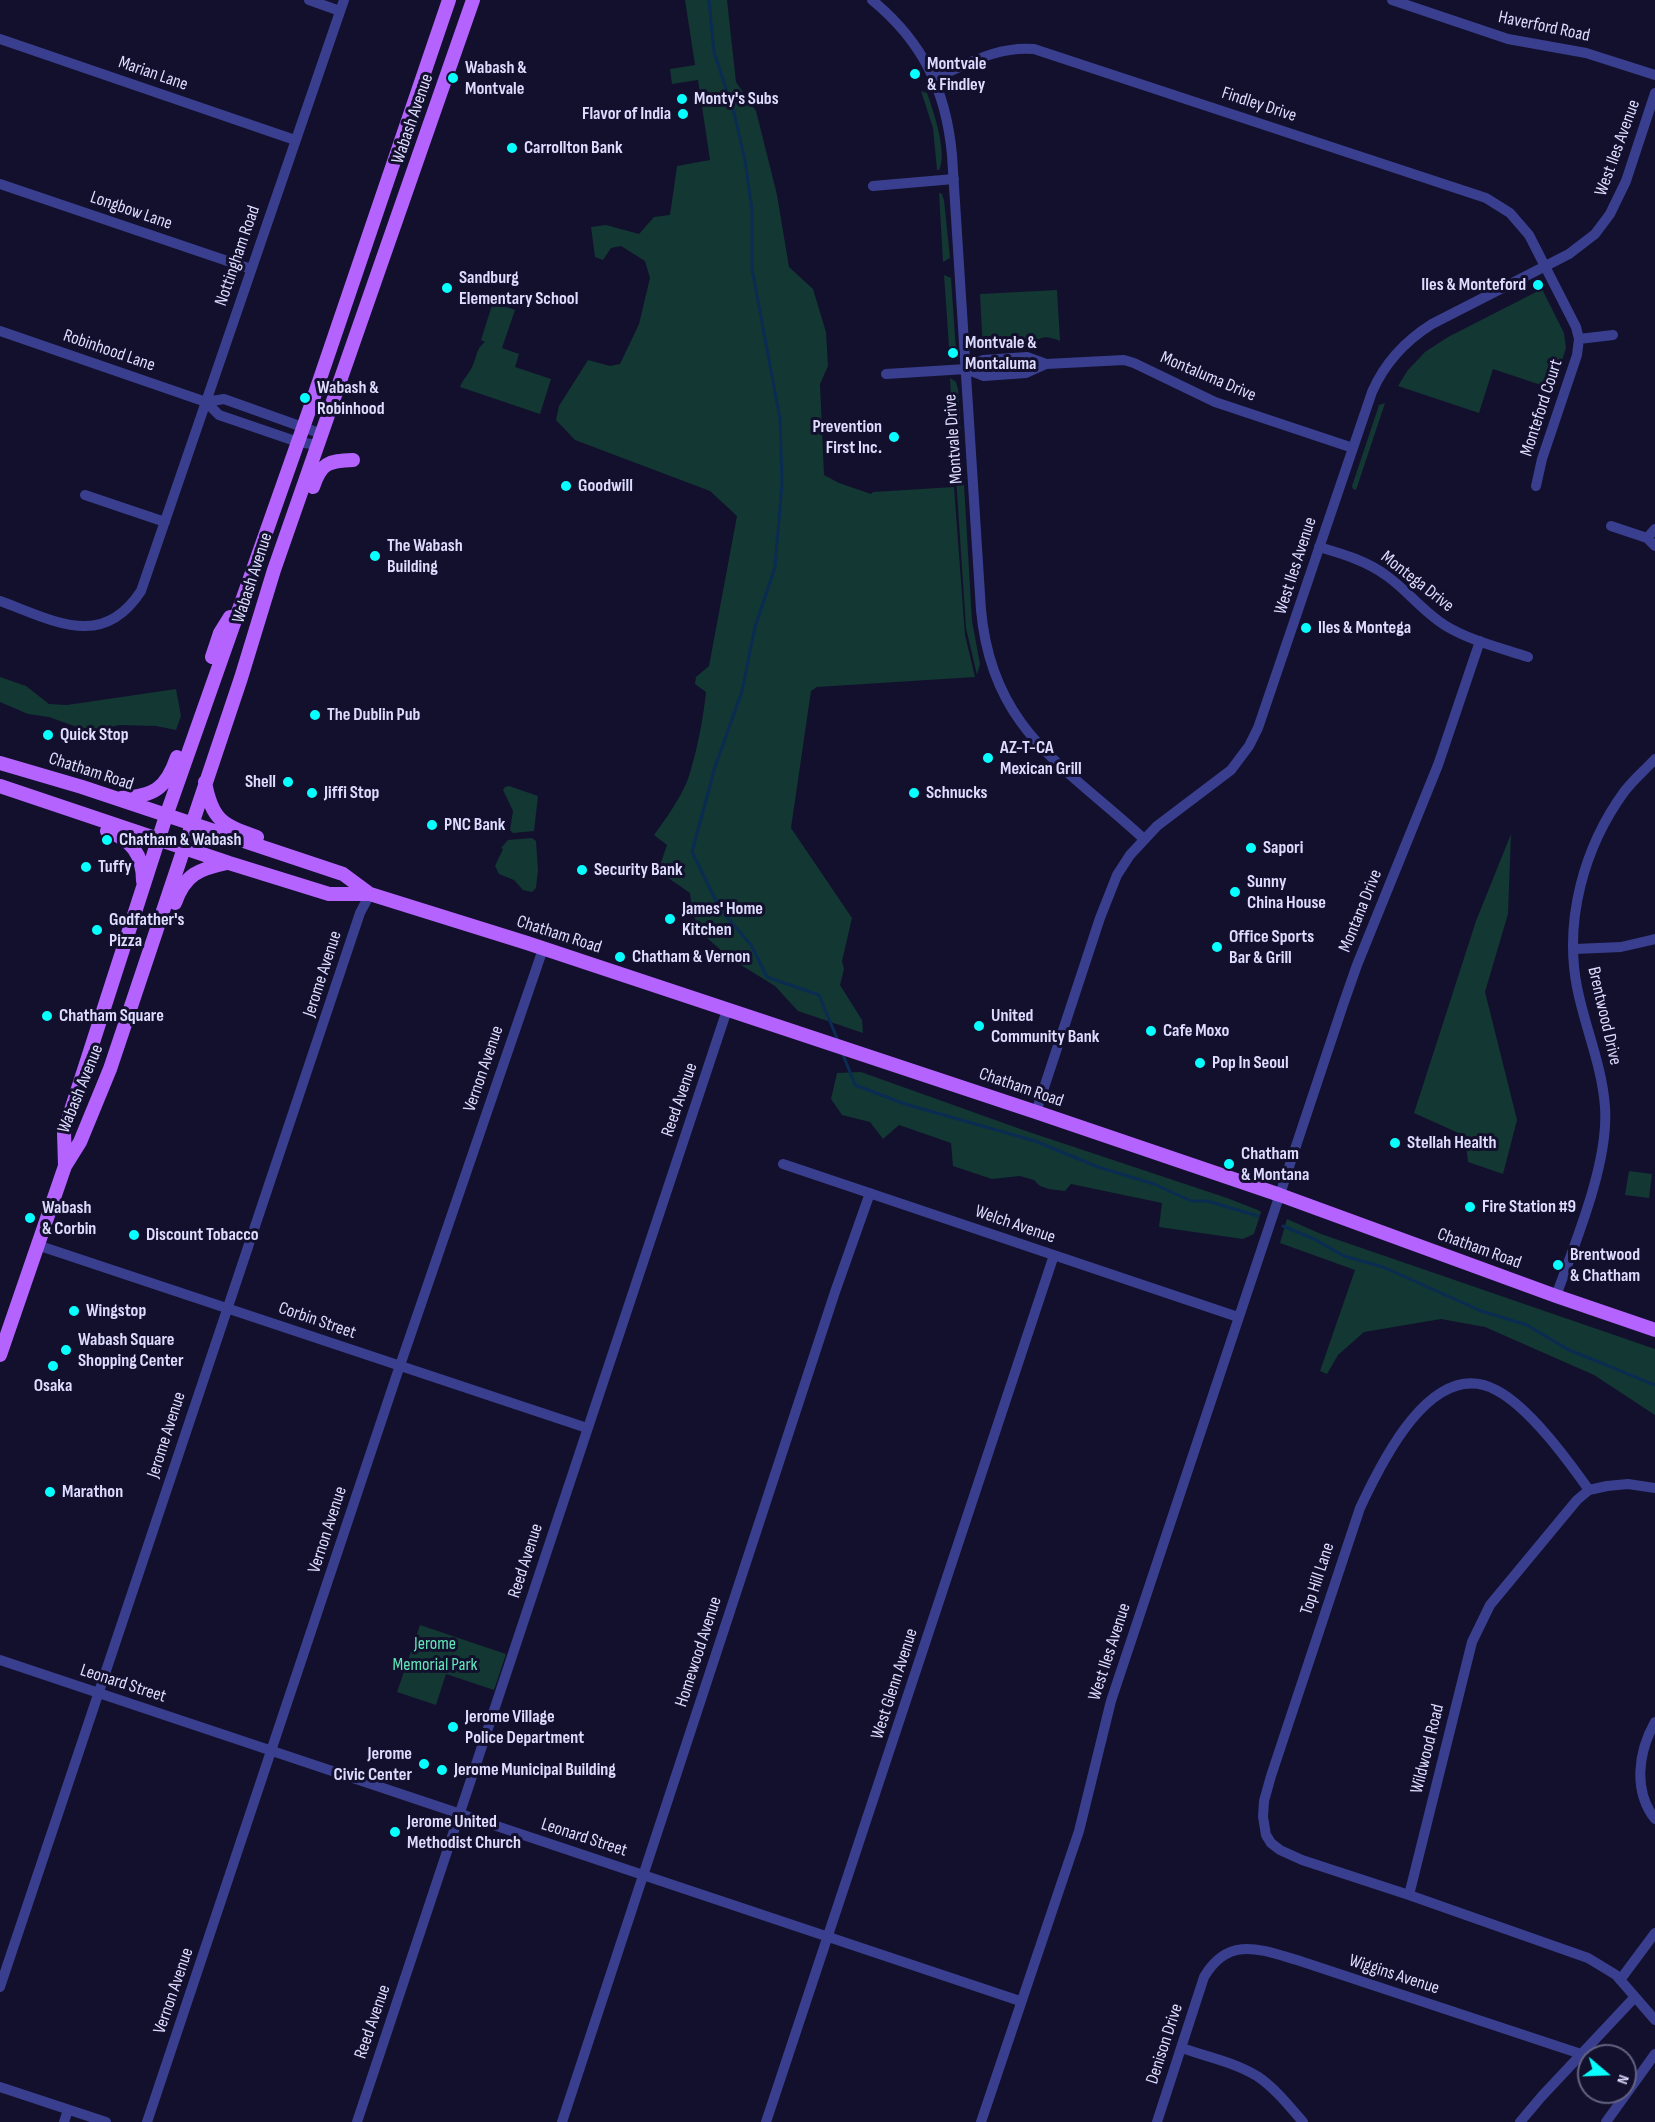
<!DOCTYPE html>
<style>
body{margin:0}
#map{position:relative;width:1655px;height:2122px;overflow:hidden;background:#12102d;font-family:"Sofia Sans Condensed",sans-serif}
canvas{display:block}
.north{position:absolute;left:1577px;top:2044px;width:60px;height:60px;box-sizing:border-box;background:#12102d;border:2px solid #636281;border-radius:50%;rotate:109deg;font-size:16px;font-weight:700;line-height:24px;text-align:center;color:#dddcff}
.north::after{content:'';display:block;margin:auto;width:21px;height:27px;background:#08ffff;clip-path:polygon(50% 0,100% 100%,50% 72%,0 100%)}
</style>
<div id="map">
<canvas width="1655" height="2122"></canvas>
<div class="north">N</div>
</div>
<script>
const c = document.querySelector('canvas').getContext('2d');
c.lineJoin = 'round';
function fillPath(path, color) {
  c.fillStyle = color;
  c.fill(path, 'evenodd');
}
function strokePath(path, color, width, dash) {
  c.strokeStyle = color;
  c.lineWidth = width;
  c.lineCap = dash ? 'butt' : 'round';
  c.setLineDash(dash || []);
  c.stroke(path);
}
function label(font, color, halo, rows, align = 'center') {
  c.font = font + ' "Sofia Sans Condensed",sans-serif';
  c.lineWidth = 6;
  c.setLineDash([]);
  c.textBaseline = 'middle';
  c.strokeStyle = halo;
  c.fillStyle = color;
  for (const [text, x, y, turn = 0] of rows) {
    c.save();
    c.translate(x, y);
    c.rotate((+turn || 0) * Math.PI / 180);
    c.textAlign = isNaN(turn) ? turn : align;
    if (halo) c.strokeText(text, 0, 0);
    c.fillText(text, 0, 0);
    c.restore();
  }
}
fillPath(new Path2D(`
 M685 0H727L736 82 756 111 777 195 789 267 813 289 826 332 828 366 820 384 824 475 839 483 871 494 873 492 954 487 965 635 975 677 817 687 811 691 791 828 852 918 842 961 844 969 840 985 862 1020 863 1033 798 1011 775 986 731 959 699 931 692 909 690 893 658 871 667 845 654 835C667 817 680 799 688 779 697 751 703 720 706 692L695 684 696 677 709 666 737 516 710 491 575 440 556 420 559 406 588 360 610 366 620 364 639 324 650 278 645 261 621 246 611 248 603 260 595 257 591 227 606 225 639 234 654 217 670 215 677 166 710 160 698 80 672 84 670 69 695 65Z
 M921 91 927 93C933 110 948 153 939 170H937L933 128Z
 M939 193 942 194 944 200 950 258 943 262Z
 M944 275 951 278 956 351 953 358 950 361Z
 M1542 289 1564 333 1566 348 1553 389 1493 369 1479 413 1398 386 1408 370 1425 352 1448 337Z
 M1057 290 1060 341C1040 332 1039 341 1023 346 1011 350 996 349 983 351L980 294Z
 M493 302 515 310 502 348 519 354 515 367 551 379 540 414 460 387C463 379 467 376 471 369 477 359 475 349 485 342L481 340Z
 M950 378 956 382 958 389 962 454 955 461Z
 M1385 403 1356 490 1353 489 1352 486 1379 405Z
 M956 478 964 484 972 621 980 664 977 675 966 628Z
 M0 677 26 686 49 704 67 705 176 689 181 716 176 730 156 726 119 725 99 730 77 727 49 717 28 714 0 702Z
 M509 786 538 796 534 831 513 833 510 830 513 811 503 790 505 787Z
 M1511 834 1508 914 1485 992 1517 1120 1503 1174 1468 1162 1465 1136 1414 1113 1476 921Z
 M532 838 536 841 538 870 536 888 532 892 523 890 514 880 499 874 495 866 503 849 501 848 508 840Z
 M861 1072 1026 1131 1227 1198 1258 1210 1261 1212 1254 1234 1243 1239 1159 1227 1162 1203 1071 1184 1065 1191 1049 1189 1040 1186 1034 1180 1020 1176 992 1179 953 1166 951 1143 899 1125 883 1139 870 1122 842 1115 831 1099 837 1073Z
 M1629 1171 1652 1174 1649 1198 1625 1195Z
 M1287 1219 1321 1234 1655 1349V1415L1594 1375 1485 1327 1441 1319 1364 1332 1338 1355 1327 1374 1320 1371 1355 1270 1280 1243Z
 M420 1625 506 1654 494 1690 446 1674 436 1705 397 1692Z`), '#133732');
strokePath(new Path2D(`
 M709 0 714 52 734 113 745 160 752 210V269L780 419 782 484 775 567 755 627 742 691 715 767 692 852 720 909 751 945 767 977 819 995 839 1043
 M842 1052 855 1085 905 1104 1035 1141 1098 1167 1154 1184 1191 1201H1207L1258 1216
 M1283 1226 1314 1239 1344 1256 1383 1267 1481 1311 1527 1325 1567 1349 1655 1385`), '#0b2c52', 3);
strokePath(new Path2D(`
 M309 0 340 11
 M872 0C923 42 946 90 952 155L981 610C992 730 1064 765 1144 839
 M1392 0 1508 39 1586 53 1655 75
 M0 39 295 140
 M935 78C968 64 997 46 1034 49L1486 198 1510 213 1529 235 1576 327 1579 339 1577 355 1542 459 1536 486
 M0 184 251 269
 M873 186 954 179
 M0 331 206 402 224 399 322 434
 M1579 339 1613 335
 M966 369 983 360 1027 357 1046 364
 M886 374 966 369 984 376 1026 373 1046 364 1124 360 1134 363 1215 402 1353 448
 M206 402 219 415 298 442 318 445
 M85 495 165 522
 M1611 526 1647 538 1655 546
 M1647 538 1655 529
 M1319 547C1343 554 1367 561 1387 576 1408 591 1423 612 1446 626 1471 641 1501 648 1528 657
 M0 601C53 620 102 651 141 591L344 0
 M1575 949 1621 947 1655 939
 M1036 1112 1100 918 1117 875 1130 855 1157 826 1231 770 1249 746 1258 728 1372 392C1385 362 1405 341 1432 324L1569 254 1595 234 1610 214 1626 181 1655 93
 M783 1164 1238 1317
 M37 1245 587 1428
 M1556 1296C1575 1243 1609 1163 1605 1107 1602 1065 1585 1028 1577 987 1564 920 1584 847 1624 792 1633 780 1645 770 1655 759
 M1655 1488 1628 1484 1607 1486 1589 1490 1577 1500 1490 1605 1472 1642 1409 1895 1588 1958 1616 1975 1655 2020
 M0 1660 1020 2001
 M1655 1722C1638 1752 1633 1791 1655 1819
 M1409 1895 1302 1860 1280 1850 1271 1843 1266 1835 1263 1817 1264 1801 1271 1776 1360 1508C1381 1463 1432 1356 1496 1390 1529 1407 1567 1459 1589 1490
 M1620 1980 1655 1933
 M0 1987 360 913 370 894
 M1182 2048C1207 2057 1234 2062 1257 2076 1275 2088 1289 2106 1303 2122
 M0 2087 106 2122
 M64 2122 68 2110
 M147 2122 395 1380 543 949
 M357 2122 727 1010
 M562 2122 835 1292 870 1193
 M766 2122 1054 1255
 M981 2122 1079 1831 1111 1701 1343 1005 1357 965 1438 765 1480 641
 M1157 2122 1204 1977C1228 1936 1259 1949 1297 1960L1581 2054
 M1520 2122 1542 2096 1634 1998
 M1606 2122 1655 2054`), '#393f8e', 10);
strokePath(new Path2D(`
 M313 487C321 463 328 461 353 460
 M212 657 220 633 230 617
 M0 763 82 787 343 874 370 894
 M205 782C212 821 223 825 257 837
 M0 786 229 863 329 894H370L527 943 1036 1112 1280 1195 1556 1296 1655 1330
 M121 798C154 796 166 789 177 757
 M107 831C131 839 143 855 143 881
 M175 903C185 874 199 869 227 863
 M65 1166 64 1132 166 816 310 408 449 0
 M0 1355 65 1166 80 1142 110 1069 241 678 274 570 473 0`), '#b563ff', 14);
for (const [x, y, r, color] of [
 [915,74,6,"#08ffff"],
 [453,78,6,"#08ffff"],
 [682,99,6,"#08ffff"],
 [683,114,6,"#08ffff"],
 [512,148,6,"#08ffff"],
 [1538,285,6,"#08ffff"],
 [447,288,6,"#08ffff"],
 [953,353,6,"#08ffff"],
 [305,398,6,"#08ffff"],
 [894,437,6,"#08ffff"],
 [566,486,6,"#08ffff"],
 [375,556,6,"#08ffff"],
 [1306,628,6,"#08ffff"],
 [315,715,6,"#08ffff"],
 [48,735,6,"#08ffff"],
 [988,758,6,"#08ffff"],
 [288,782,6,"#08ffff"],
 [312,793,6,"#08ffff"],
 [914,793,6,"#08ffff"],
 [432,825,6,"#08ffff"],
 [107,840,6,"#08ffff"],
 [1251,848,6,"#08ffff"],
 [86,867,6,"#08ffff"],
 [582,870,6,"#08ffff"],
 [1235,892,6,"#08ffff"],
 [670,919,6,"#08ffff"],
 [97,930,6,"#08ffff"],
 [1217,947,6,"#08ffff"],
 [620,957,6,"#08ffff"],
 [47,1016,6,"#08ffff"],
 [979,1026,6,"#08ffff"],
 [1151,1031,6,"#08ffff"],
 [1200,1063,6,"#08ffff"],
 [1395,1143,6,"#08ffff"],
 [1229,1164,6,"#08ffff"],
 [1470,1207,6,"#08ffff"],
 [30,1218,6,"#08ffff"],
 [134,1235,6,"#08ffff"],
 [1558,1265,6,"#08ffff"],
 [74,1311,6,"#08ffff"],
 [66,1350,6,"#08ffff"],
 [53,1366,6,"#08ffff"],
 [50,1492,6,"#08ffff"],
 [453,1727,6,"#08ffff"],
 [424,1764,6,"#08ffff"],
 [442,1770,6,"#08ffff"],
 [395,1832,6,"#08ffff"]
]) {
  const dot = new Path2D();
  dot.arc(x, y, r, 0, 2 * Math.PI);
  c.fillStyle = color;
  c.fill(dot);
  strokePath(dot, '#12102d', 2);
}
label('18px', '#dddcff', '#12102d', [
 ["Haverford Road",1544,27,12],
 ["Marian Lane",153,74,19],
 ["Findley Drive",1259,105,18],
 ["Wabash Avenue",413,119,-71],
 ["West Iles Avenue",1618,148,-70],
 ["Longbow Lane",131,211,19],
 ["Nottingham Road",238,256,-71],
 ["Robinhood Lane",109,351,19],
 ["Montaluma Drive",1208,377,23],
 ["Monteford Court",1542,408,-72],
 ["Montvale Drive",954,439,-94],
 ["West Iles Avenue",1296,566,-72],
 ["Wabash Avenue",253,578,-72],
 ["Montega Drive",1417,582,38],
 ["Chatham Road",91,772,18],
 ["Montana Drive",1361,911,-68],
 ["Chatham Road",559,935,18],
 ["Jerome Avenue",323,974,-72],
 ["Brentwood Drive",1604,1016,77],
 ["Vernon Avenue",484,1069,-71],
 ["Chatham Road",1021,1088,19],
 ["Wabash Avenue",81,1089,-68],
 ["Reed Avenue",680,1100,-71],
 ["Welch Avenue",1015,1225,19],
 ["Chatham Road",1479,1249,20],
 ["Corbin Street",317,1321,19],
 ["Jerome Avenue",167,1435,-72],
 ["Vernon Avenue",328,1530,-72],
 ["Reed Avenue",526,1561,-72],
 ["Top Hill Lane",1318,1579,-72],
 ["Homewood Avenue",699,1652,-72],
 ["West Iles Avenue",1110,1652,-72],
 ["Leonard Street",123,1684,18],
 ["West Glenn Avenue",895,1684,-72],
 ["Wildwood Road",1428,1749,-76],
 ["Leonard Street",584,1838,18],
 ["Wiggins Avenue",1394,1975,18],
 ["Vernon Avenue",174,1991,-71],
 ["Reed Avenue",373,2022,-71],
 ["Denison Drive",1165,2044,-72]
]);
label('bold 18px', '#dddcff', '#12102d', [
 ["Montvale",927,64],
 ["& Findley",927,85],
 ["Wabash &",465,68],
 ["Montvale",465,89],
 ["Monty's Subs",694,99],
 ["Flavor of India",671,114,"right"],
 ["Carrollton Bank",524,148],
 ["Sandburg",459,278],
 ["Elementary School",459,299],
 ["Iles & Monteford",1526,285,"right"],
 ["Montvale &",965,343],
 ["Montaluma",965,364],
 ["Wabash &",317,388],
 ["Robinhood",317,409],
 ["Prevention",882,427,"right"],
 ["First Inc.",882,448,"right"],
 ["Goodwill",578,486],
 ["The Wabash",387,546],
 ["Building",387,567],
 ["Iles & Montega",1318,628],
 ["The Dublin Pub",327,715],
 ["Quick Stop",60,735],
 ["AZ-T-CA",1000,748],
 ["Mexican Grill",1000,769],
 ["Shell",276,782,"right"],
 ["Jiffi Stop",324,793],
 ["Schnucks",926,793],
 ["PNC Bank",444,825],
 ["Chatham & Wabash",119,840],
 ["Sapori",1263,848],
 ["Tuffy",98,867],
 ["Security Bank",594,870],
 ["Sunny",1247,882],
 ["China House",1247,903],
 ["James' Home",682,909],
 ["Kitchen",682,930],
 ["Godfather's",109,920],
 ["Pizza",109,941],
 ["Office Sports",1229,937],
 ["Bar & Grill",1229,958],
 ["Chatham & Vernon",632,957],
 ["Chatham Square",59,1016],
 ["United",991,1016],
 ["Community Bank",991,1037],
 ["Cafe Moxo",1163,1031],
 ["Pop In Seoul",1212,1063],
 ["Stellah Health",1407,1143],
 ["Chatham",1241,1154],
 ["& Montana",1241,1175],
 ["Fire Station #9",1482,1207],
 ["Wabash",42,1208],
 ["& Corbin",42,1229],
 ["Discount Tobacco",146,1235],
 ["Brentwood",1570,1255],
 ["& Chatham",1570,1276],
 ["Wingstop",86,1311],
 ["Wabash Square",78,1340],
 ["Shopping Center",78,1361],
 ["Osaka",53,1386,"center"],
 ["Marathon",62,1492],
 ["Jerome Village",465,1717],
 ["Police Department",465,1738],
 ["Jerome",412,1754,"right"],
 ["Civic Center",412,1775,"right"],
 ["Jerome Municipal Building",454,1770],
 ["Jerome United",407,1822],
 ["Methodist Church",407,1843]
], 'left');
label('18px', '#61e6b8', '#12102d', [
 ["Jerome",435,1644],
 ["Memorial Park",435,1665]
]);
</script>
